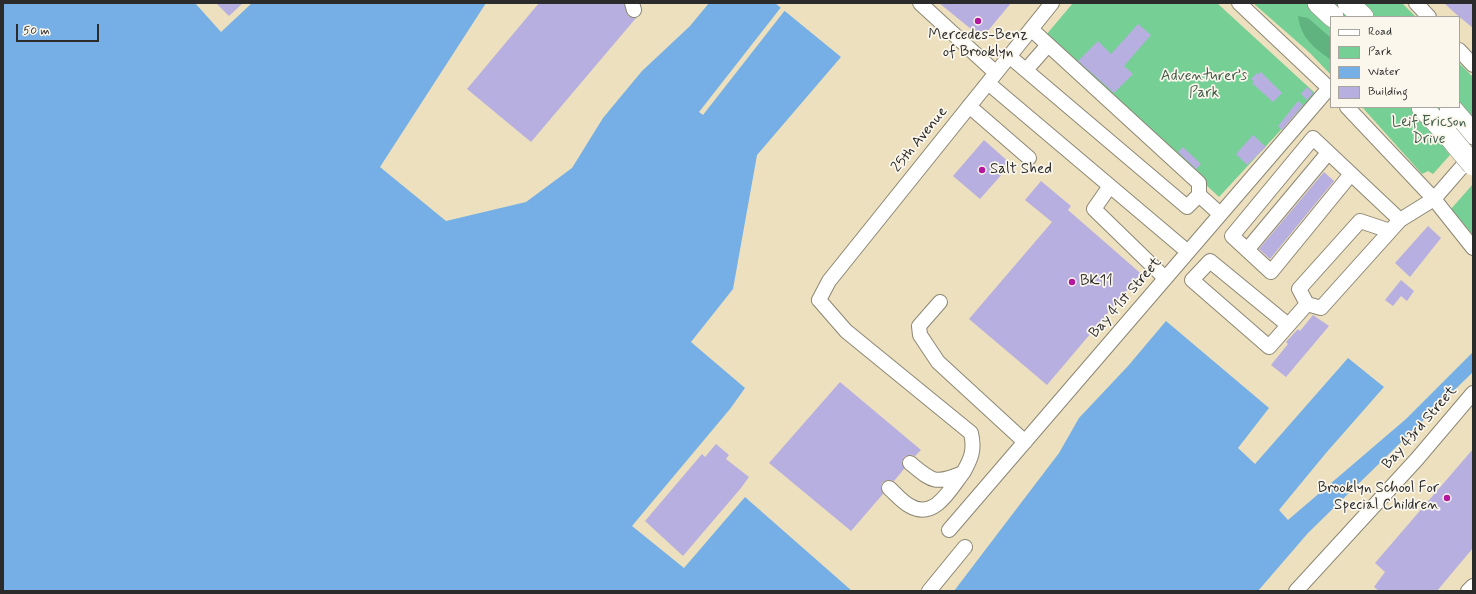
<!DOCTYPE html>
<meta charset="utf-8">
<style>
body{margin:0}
#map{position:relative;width:1476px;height:594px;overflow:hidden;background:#ede0be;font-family:Mynerve,sans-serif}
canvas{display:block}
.frame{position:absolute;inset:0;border:4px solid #2b2b2b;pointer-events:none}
.legend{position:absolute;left:1330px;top:16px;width:130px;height:92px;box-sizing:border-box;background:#fbf7ec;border:1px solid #a8a59f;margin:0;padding:5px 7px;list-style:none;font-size:12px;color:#2b2b2b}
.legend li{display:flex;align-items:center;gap:8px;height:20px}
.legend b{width:20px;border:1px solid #a8a59f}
.scale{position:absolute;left:16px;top:24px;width:83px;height:18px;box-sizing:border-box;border:2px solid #2b2b2b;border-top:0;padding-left:5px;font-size:12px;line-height:14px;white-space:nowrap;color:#2b2b2b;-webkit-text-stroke:3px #fbf7ec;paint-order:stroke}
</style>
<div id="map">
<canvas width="1476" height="594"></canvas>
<div class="frame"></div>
<ul class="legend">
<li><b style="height:5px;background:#fff"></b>Road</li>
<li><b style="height:11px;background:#76cf95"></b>Park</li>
<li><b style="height:11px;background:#75afe5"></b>Water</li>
<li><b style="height:11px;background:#b7afe0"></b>Building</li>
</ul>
<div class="scale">50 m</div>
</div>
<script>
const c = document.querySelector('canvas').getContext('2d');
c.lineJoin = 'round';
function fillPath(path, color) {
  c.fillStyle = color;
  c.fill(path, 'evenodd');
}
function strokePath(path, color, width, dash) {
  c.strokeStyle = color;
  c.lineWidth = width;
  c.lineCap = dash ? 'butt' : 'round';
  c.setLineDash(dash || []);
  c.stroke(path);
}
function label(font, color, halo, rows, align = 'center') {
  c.font = font + ' Mynerve,sans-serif';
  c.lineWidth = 3.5;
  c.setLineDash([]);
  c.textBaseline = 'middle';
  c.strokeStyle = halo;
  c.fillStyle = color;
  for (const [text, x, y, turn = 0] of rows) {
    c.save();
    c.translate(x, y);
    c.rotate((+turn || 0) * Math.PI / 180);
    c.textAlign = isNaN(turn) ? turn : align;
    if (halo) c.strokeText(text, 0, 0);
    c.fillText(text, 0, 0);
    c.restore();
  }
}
fillPath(new Path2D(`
 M1073 3H1217L1315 93 1219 197 1046 35Z
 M1253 3H1402L1416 17H1331V75L1310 53Z
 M1459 63 1473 77V120L1446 150 1450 155 1433 174 1428 171 1422 174 1362 107H1459Z
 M1473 184V235L1451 209Z`), '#76cf95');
fillPath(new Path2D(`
 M1298 16 1308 18 1331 38V60C1313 47 1301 38 1298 16Z`), '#60b27e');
fillPath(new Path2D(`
 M3 3H195L221 32 252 3H486L380 167 446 221 526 202 572 168 603 118 642 71 690 26 709 3H775L841 57 757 155 733 289 691 342 745 388 730 409 632 526 684 568 745 497 852 591H3Z
 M1166 321 1269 408 1238 448 1255 464 1348 358 1384 387 1326 453 1279 510 1288 520 1406 419 1473 352V372L1308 533 1258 591H954L1059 453 1079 418 1128 366Z`), '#75afe5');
fillPath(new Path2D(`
 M782 6 786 9 703 115 699 112Z`), '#ede0be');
fillPath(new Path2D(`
 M216 3H243L229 16Z
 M539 3H624L628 16 636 18 531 142 467 89Z
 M939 3H1011L982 38Z
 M1444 3H1473V28L1456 14Z
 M1138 24 1151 35 1124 66 1133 74 1114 93 1078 61 1098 41 1111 54Z
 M1261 72 1282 93 1273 102 1252 83 1254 81 1251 79 1257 73 1259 74Z
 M1307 87 1313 93 1307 100 1301 94Z
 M1298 101 1303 105 1282 130 1278 126Z
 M1253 135 1266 147 1247 165 1236 154Z
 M984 140 1011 164 980 199 953 176Z
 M1183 147 1201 164 1196 169 1178 152Z
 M1324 172 1334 181 1270 259 1259 249Z
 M1041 181 1071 206 1068 210 1146 278 1137 289 1130 287 1047 385 969 319 1052 222 1025 200Z
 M1428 226 1441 238 1410 277 1395 263Z
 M1401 280 1414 291 1407 301 1401 296 1393 306 1385 300Z
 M1313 315 1329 326 1286 377 1271 365 1288 344 1286 342 1298 329 1300 331Z
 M840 382 921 450 915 456 911 455 904 457 902 462 904 469 894 481 887 480 882 483 881 487 883 494 851 531 769 463Z
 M716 444 729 455 726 459 749 477 741 488 683 556 645 521 702 454 705 457Z
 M1473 449V548L1437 591H1379L1374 587 1385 572 1375 563Z`), '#b7afe0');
const minor = new Path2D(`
 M632 3 634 10
 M920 3 996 73
 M1239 3 1331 90
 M1416 3 1429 17
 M1031 29 1199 183V195L1220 214
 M1459 50 1473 65
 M1009 56 1187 207 1199 195
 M1026 70 1048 45
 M988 83 1188 252
 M969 106 1029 158
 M1347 107 1434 199 1473 248
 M1351 174 1271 272 1232 236 1313 138 1400 220 1434 199 1473 154
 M1110 186 1094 209 1165 278
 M1390 231 1360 221 1299 289 1307 304 1321 308 1400 220
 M1247 250 1328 153
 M940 302 919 326 920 335 938 362 1025 442
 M1288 325 1210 261 1192 280 1269 347 1307 304
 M910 463C932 481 934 485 963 473 971 459 975 450 971 433L846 331 819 300 829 281 1052 3
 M889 488C895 493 902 502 910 506 934 520 950 490 962 474
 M949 530 1329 88
 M929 591 965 547
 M1296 591 1417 459 1473 393
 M1468 591 1473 586`);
const highway = new Path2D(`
 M1318 3 1333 17
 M1348 3 1363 17
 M1422 107 1448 135
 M1450 107 1473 134`);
strokePath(minor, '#8c8674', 16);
strokePath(highway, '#8c8674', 22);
strokePath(minor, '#fff', 14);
strokePath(highway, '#fff', 21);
const highwayBridge = new Path2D(`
 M1448 135 1473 165`);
strokePath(highwayBridge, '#8c8674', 22, []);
strokePath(highwayBridge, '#fff', 21);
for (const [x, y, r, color] of [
 [978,21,4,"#b5179e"],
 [982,170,4,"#b5179e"],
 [1072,282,4,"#b5179e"],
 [1447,498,4,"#b5179e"]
]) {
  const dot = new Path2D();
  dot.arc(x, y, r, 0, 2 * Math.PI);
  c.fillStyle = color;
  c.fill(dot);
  strokePath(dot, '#fbf7ec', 1.5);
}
label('15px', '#2b2b2b', '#fbf7ec', [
 ["Mercedes-Benz",978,36,"center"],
 ["of Brooklyn",978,53,"center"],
 ["Salt Shed",990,170],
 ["BK11",1080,282],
 ["Brooklyn School For",1439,489,"right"],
 ["Special Children",1439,506,"right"]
], 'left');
label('15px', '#425c4b', '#fbf7ec', [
 ["Adventurer’s",1204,77],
 ["Park",1204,94],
 ["Leif Ericson",1429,123],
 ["Drive",1429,140]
]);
label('15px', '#2b2b2b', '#fbf7ec', [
 ["25th Avenue",920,140,-51],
 ["Bay 41st Street",1126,298,-49],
 ["Bay 43rd Street",1420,428,-49]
]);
</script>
